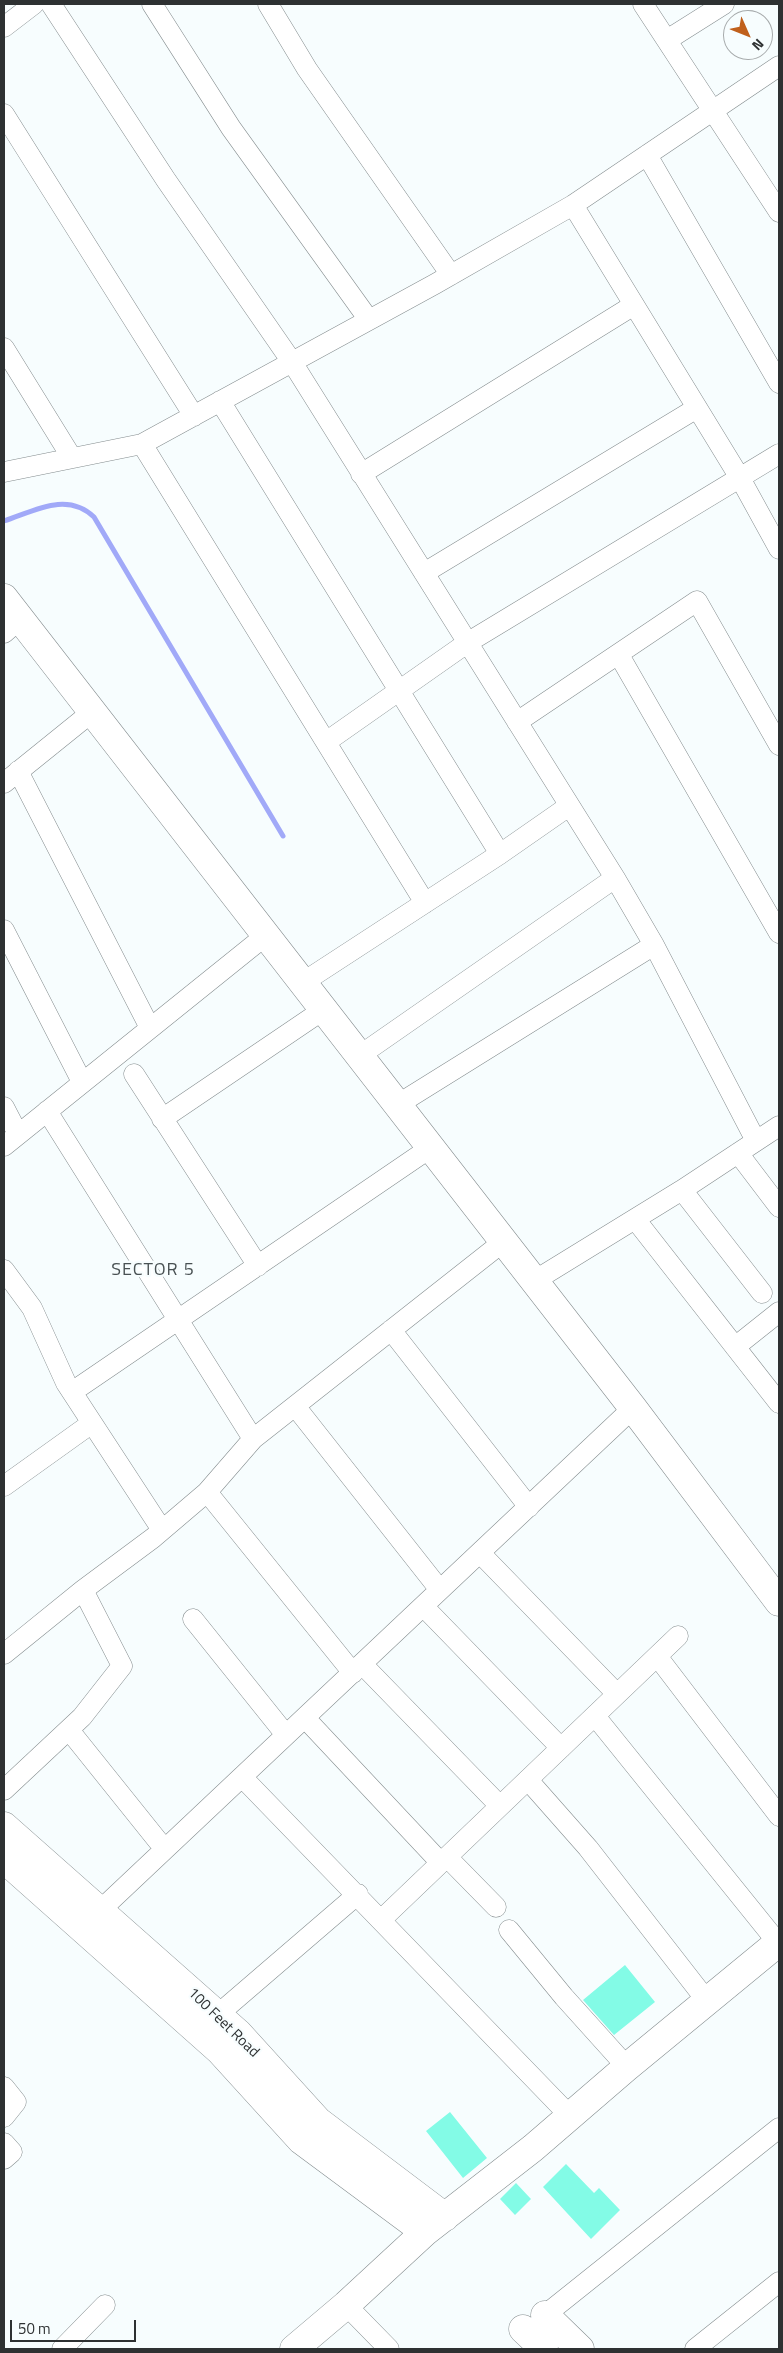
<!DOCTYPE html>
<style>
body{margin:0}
#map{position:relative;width:783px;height:2353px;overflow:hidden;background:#f7fdfe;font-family:"Titillium Web",sans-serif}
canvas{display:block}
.frame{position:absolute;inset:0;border:5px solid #2e3132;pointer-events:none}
.north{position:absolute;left:723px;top:10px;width:50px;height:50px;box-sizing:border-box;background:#f7fdfe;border:1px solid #a7abac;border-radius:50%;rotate:134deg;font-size:14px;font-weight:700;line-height:20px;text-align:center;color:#2e3132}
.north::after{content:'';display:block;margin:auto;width:18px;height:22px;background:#c0601c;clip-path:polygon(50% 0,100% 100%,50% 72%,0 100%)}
.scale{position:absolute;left:10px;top:2320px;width:126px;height:22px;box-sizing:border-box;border:2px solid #2e3132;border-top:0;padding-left:6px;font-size:15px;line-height:18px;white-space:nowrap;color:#2e3132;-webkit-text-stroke:4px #f7fdfe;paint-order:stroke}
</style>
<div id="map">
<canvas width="783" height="2353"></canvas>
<div class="frame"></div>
<div class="north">N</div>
<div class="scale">50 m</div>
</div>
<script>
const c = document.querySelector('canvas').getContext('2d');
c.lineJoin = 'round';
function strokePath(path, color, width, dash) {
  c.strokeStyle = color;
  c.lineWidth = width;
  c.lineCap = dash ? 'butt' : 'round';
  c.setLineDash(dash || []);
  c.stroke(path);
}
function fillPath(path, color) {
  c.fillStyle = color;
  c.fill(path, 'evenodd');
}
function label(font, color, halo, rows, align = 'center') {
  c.font = font + ' "Titillium Web",sans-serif';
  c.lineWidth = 4.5;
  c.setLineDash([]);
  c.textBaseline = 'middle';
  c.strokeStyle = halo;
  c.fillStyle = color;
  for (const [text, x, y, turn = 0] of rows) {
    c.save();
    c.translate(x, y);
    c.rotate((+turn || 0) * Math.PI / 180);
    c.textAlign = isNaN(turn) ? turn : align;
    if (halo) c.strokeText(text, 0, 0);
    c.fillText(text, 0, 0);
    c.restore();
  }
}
strokePath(new Path2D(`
 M4 521C34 511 67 491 94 517L283 836`), '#a1a9f8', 5);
fillPath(new Path2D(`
 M625 1965 655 2002 614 2035 583 2000Z
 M450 2112 487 2158 463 2178 426 2131Z
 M566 2164 594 2193 599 2188 620 2210 591 2239 543 2187Z
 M516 2183 531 2199 515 2215 500 2199Z`), '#83fbe6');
const street = new Path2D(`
 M51 4 166 180 292 362 615 878 654 945 756 1141
 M152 4 231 128 369 320
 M268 4 307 69 451 275
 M643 4 779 212
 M4 27 34 4
 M667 40 724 4
 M4 114 194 416
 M647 155 779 383
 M573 205 740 478 779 549
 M4 348 72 458
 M220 401 500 854
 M142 444 425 903
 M4 472 142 444 435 284 573 205 779 66
 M361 474 634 305
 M424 573 697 408
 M4 633 20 619
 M619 655 779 933
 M517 722 697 601 779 745
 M326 742 467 643 779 454
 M18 771 150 1028
 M4 783 92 712
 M4 930 82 1082
 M302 983 500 854 569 806
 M359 1056 615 878
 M134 1074 258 1266
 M397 1105 654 945
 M4 1107 18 1134
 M47 1111 253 1439
 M162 1119 323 1010
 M4 1146 265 936
 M738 1153 779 1207
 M682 1190 762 1293
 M635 1219 779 1403
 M4 1270 32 1308 66 1383 162 1530
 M534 1281 682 1190 779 1126
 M391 1330 529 1507
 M735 1347 779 1312
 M72 1392 430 1148
 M295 1406 440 1590
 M4 1486 92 1423
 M207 1492 353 1673
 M480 1553 617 1694
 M423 1606 561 1748
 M193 1619 286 1735
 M4 1654 83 1590 153 1538 207 1492 253 1439 503 1242
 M657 1656 779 1816
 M362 1664 500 1806
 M595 1716 778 1943
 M305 1718 441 1863
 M69 1730 158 1841
 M242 1777 570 2116
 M528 1780 588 1848 707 2001
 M4 1790 82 1717 122 1666 83 1590
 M447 1857 496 1907
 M91 1919 633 1408
 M382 1919 678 1636
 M509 1930 564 1997 627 2067
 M208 2023 358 1894
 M4 2087 16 2102 4 2117
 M4 2143 12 2152 4 2159
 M346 2305 389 2349
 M545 2315 779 2128
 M62 2349 105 2305
 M695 2349 779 2282`);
const secondary = new Path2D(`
 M4 598 633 1408 779 1602
 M4 1826 238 2033 318 2121 445 2217
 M4 1859 220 2051 301 2140 425 2232
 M545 2315 580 2349
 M523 2329 544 2349
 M294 2349 346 2305 425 2232 533 2148 627 2067 779 1942`);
strokePath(street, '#848c8e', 21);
strokePath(secondary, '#848c8e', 29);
strokePath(street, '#fff', 20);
strokePath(secondary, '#fff', 28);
label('15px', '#2e3132', '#f7fdfe', [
 ["100 Feet Road",223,2023,44]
]);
c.letterSpacing = '1px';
label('18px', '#495153', '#f7fdfe', [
 ["SECTOR 5",153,1271]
]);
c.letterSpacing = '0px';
</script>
